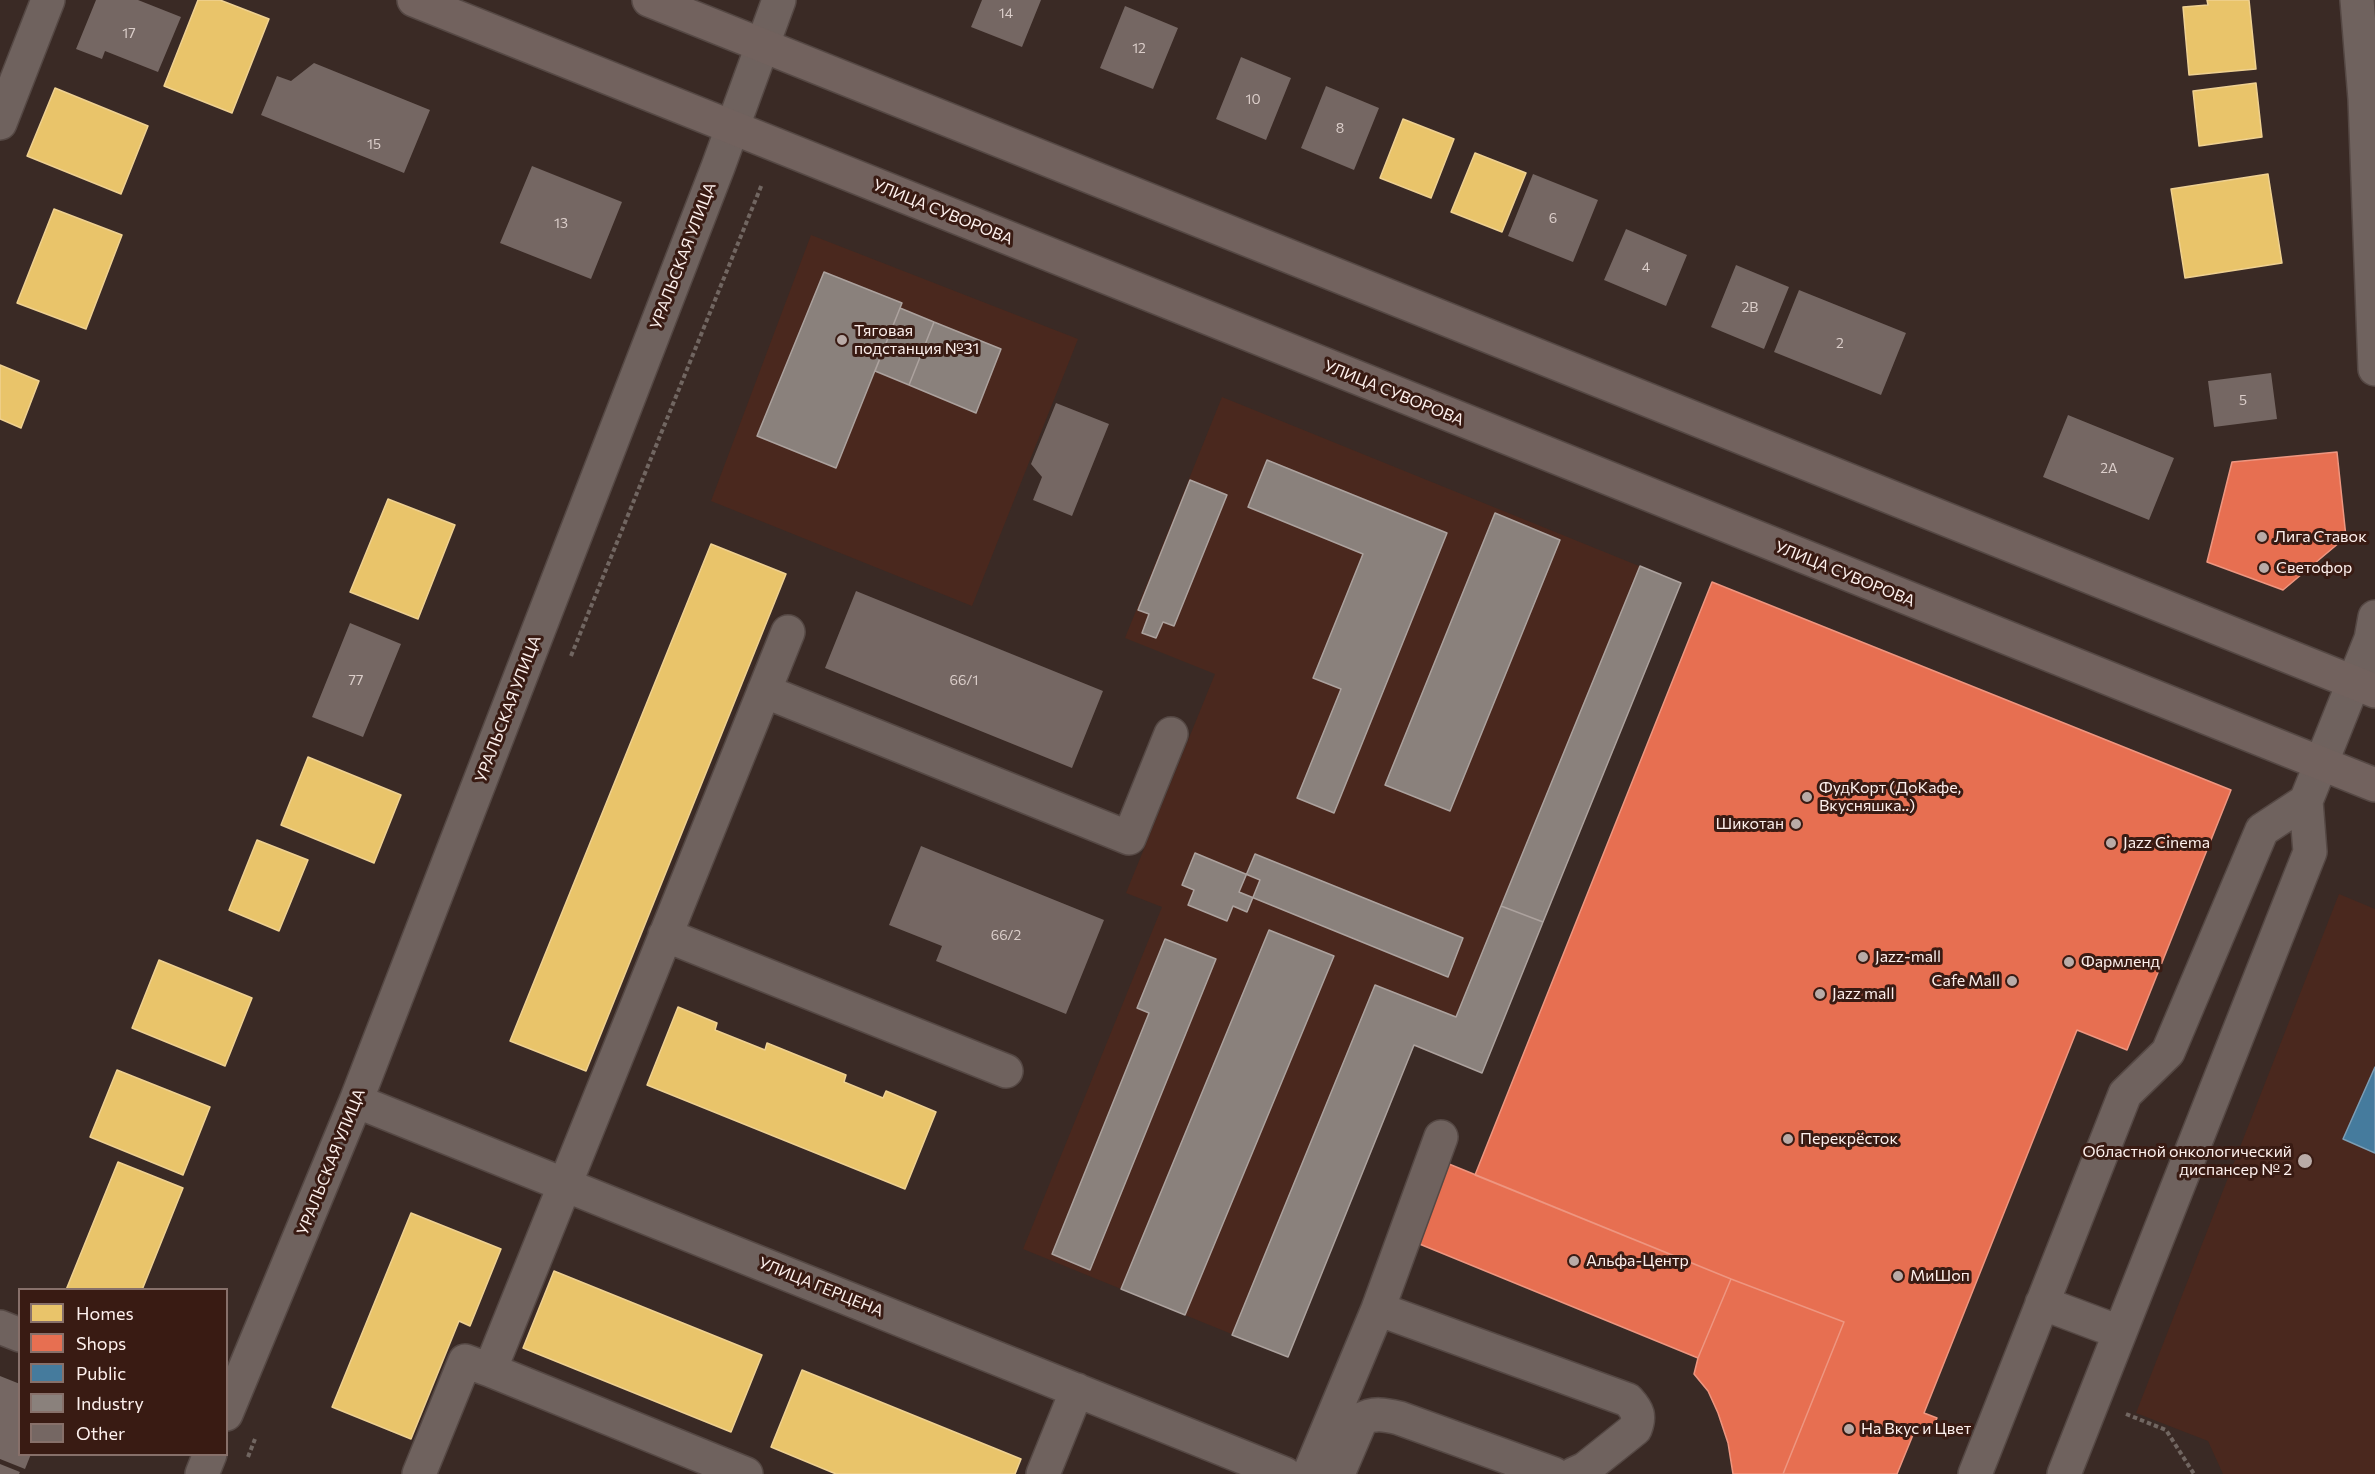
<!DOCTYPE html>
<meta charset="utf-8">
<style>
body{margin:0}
#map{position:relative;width:2375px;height:1474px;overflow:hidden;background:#3a2a25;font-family:Commissioner,sans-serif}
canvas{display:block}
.legend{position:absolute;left:18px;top:1288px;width:210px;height:168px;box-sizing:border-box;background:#391b13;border:2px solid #87706a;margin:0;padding:8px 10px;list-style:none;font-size:18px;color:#fdf0ed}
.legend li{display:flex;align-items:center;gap:12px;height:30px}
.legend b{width:30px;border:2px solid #87706a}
</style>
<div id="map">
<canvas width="2375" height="1474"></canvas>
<ul class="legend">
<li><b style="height:16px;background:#e9c46a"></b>Homes</li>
<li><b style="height:16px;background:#e76f51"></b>Shops</li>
<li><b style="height:16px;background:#457b9d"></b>Public</li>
<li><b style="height:16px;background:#8a817c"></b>Industry</li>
<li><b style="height:16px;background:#756763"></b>Other</li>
</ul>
</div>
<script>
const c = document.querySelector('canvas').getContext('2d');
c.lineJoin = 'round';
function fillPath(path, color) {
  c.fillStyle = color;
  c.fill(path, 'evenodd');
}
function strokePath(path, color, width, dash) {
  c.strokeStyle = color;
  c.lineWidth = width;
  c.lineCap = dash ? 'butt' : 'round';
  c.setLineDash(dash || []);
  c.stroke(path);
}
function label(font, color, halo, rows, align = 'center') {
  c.font = font + ' Commissioner,sans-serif';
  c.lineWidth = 6;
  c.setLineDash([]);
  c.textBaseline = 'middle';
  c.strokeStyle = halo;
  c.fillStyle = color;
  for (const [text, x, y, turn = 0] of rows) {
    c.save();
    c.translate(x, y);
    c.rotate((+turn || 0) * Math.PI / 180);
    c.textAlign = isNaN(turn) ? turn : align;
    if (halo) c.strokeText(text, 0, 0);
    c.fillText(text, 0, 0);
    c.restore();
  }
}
fillPath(new Path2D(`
 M811 235 1078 339 972 606 711 501Z
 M1222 397 1681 583 1482 1073 1414 1046 1288 1357 1023 1249 1162 907 1126 893 1215 674 1125 638Z
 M2339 894 2375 909V1474H2223L2208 1441 2136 1413Z`), '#4a281e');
const homes = new Path2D(`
 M198 0H220L269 19 232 113 164 86Z
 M2207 0H2249L2256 69 2189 75 2183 7 2208 5Z
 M2256 83 2262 137 2199 146 2193 91Z
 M55 88 148 126 121 194 27 156Z
 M1403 119 1454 139 1431 198 1380 178Z
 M1475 153 1526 173 1502 232 1451 212Z
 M2268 174 2282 263 2185 278 2171 189Z
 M54 209 122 235 86 329 17 303Z
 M0 365 39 381 21 428 0 419Z
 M388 499 455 525 418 619 350 592Z
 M711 544 786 574 586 1071 510 1041Z
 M308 757 401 795 374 863 281 825Z
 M257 840 308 860 279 931 229 910Z
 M159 960 252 998 225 1066 132 1028Z
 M678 1007 717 1023 715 1030 765 1050 767 1043 846 1075 844 1082 883 1098 886 1091 936 1112 905 1189 647 1085Z
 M117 1070 210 1107 183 1175 90 1137Z
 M118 1162 183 1188 142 1290H66Z
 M411 1213 501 1249 470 1326 459 1321 411 1439 332 1407Z
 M554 1271 762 1355 731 1432 523 1348Z
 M802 1370 1021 1459 1015 1474H836L771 1447Z`);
fillPath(homes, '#e9c46a');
strokePath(homes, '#efd191', 1.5);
const shops = new Path2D(`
 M2337 452 2346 537 2283 590 2207 562 2232 462Z
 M1712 582 2231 790 2127 1050 2077 1030 1924 1413 1937 1418 1929 1436 1915 1430 1897 1474H1783L1844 1322 1731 1279 1475 1175Z
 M1449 1164 1731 1279 1698 1358 1417 1243Z
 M1731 1279 1844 1322 1783 1474H1733L1728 1443 1718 1413 1708 1391 1694 1374 1698 1358Z`);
fillPath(shops, '#e76f51');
strokePath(shops, '#ee9680', 1.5);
const public = new Path2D(`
 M2375 1067V1153L2343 1139Z`);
fillPath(public, '#457b9d');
strokePath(public, '#7c9eb5', 1.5);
const industry = new Path2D(`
 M824 272 902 303 836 468 757 436Z
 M900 308 934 322 909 385 875 371Z
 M934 322 1001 349 976 413 909 385Z
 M1267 460 1447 533 1334 813 1297 798 1341 689 1313 678 1363 554 1248 507Z
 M1190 480 1227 495 1174 626 1163 622 1156 638 1142 633 1149 614 1138 610Z
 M1495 513 1560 540 1450 811 1385 785Z
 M1640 566 1681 583 1543 922 1501 906Z
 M1195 853 1260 880 1247 912 1233 906 1227 921 1188 905 1194 890 1182 885Z
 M1255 854 1463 938 1448 977 1239 892Z
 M1501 906 1543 922 1482 1073 1414 1045 1288 1357 1232 1335 1375 985 1456 1017Z
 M1269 930 1334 956 1185 1315 1121 1289Z
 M1165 939 1216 959 1090 1270 1052 1254 1149 1013 1137 1008Z`);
fillPath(industry, '#8a817c');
strokePath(industry, '#aca29e', 1.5);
fillPath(new Path2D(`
 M96 0H138L181 17 158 72 105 51 102 59 76 49Z
 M982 0H1041L1022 47 971 27Z
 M1125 6 1178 28 1153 89 1100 68Z
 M1241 57 1291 78 1266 140 1216 119Z
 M314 63 430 110 404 173 261 115 277 76 291 81Z
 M1326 86 1379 108 1354 170 1301 148Z
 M532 166 622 202 591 279 500 243Z
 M1533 174 1598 200 1573 262 1508 236Z
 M1626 229 1687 255 1666 306 1604 280Z
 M1736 265 1789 287 1764 349 1711 327Z
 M1799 290 1906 333 1881 395 1774 352Z
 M2271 373 2277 419 2214 427 2208 381Z
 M1056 403 1109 424 1072 516 1033 500 1042 477 1031 464Z
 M2068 415 2174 458 2149 520 2043 477Z
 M856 591 1103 691 1072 768 825 668Z
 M350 623 401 644 363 737 312 717Z
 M921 846 1104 920 1066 1014 936 961 942 946 889 925Z
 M0 1376 20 1384V1454H31L25 1469 0 1459Z
 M0 1464 20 1472 19 1474H0Z`), '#756763');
const minor = new Path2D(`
 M2357 0 2365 99 2375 369
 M0 123 48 0
 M764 691 1129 838 1171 734
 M665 935 1006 1071
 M356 1101 1285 1474
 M2042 1303 2119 1332
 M1378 1309 1628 1400C1638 1411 1640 1416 1635 1429L1585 1469 1574 1474
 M0 1327 20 1335
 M490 1370 746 1474
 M226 1414 356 1101 718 167 779 0
 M202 1474 210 1454
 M419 1474 465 1361 490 1370 788 632
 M1043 1474 1077 1390
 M1309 1474 1378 1309 1441 1137
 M1338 1474 1361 1420C1373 1412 1386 1415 1399 1418L1554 1474
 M1975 1474 2125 1094 2168 1052 2262 830 2306 801
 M2064 1474 2310 852 2306 801 2371 639 2375 617`);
const major = new Path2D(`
 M414 0 2375 785
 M649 0 2375 691`);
strokePath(minor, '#554844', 36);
strokePath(major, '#554844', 36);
strokePath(new Path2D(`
 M571 656 762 184
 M2126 1414 2166 1430 2194 1474
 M248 1457 255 1439`), '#716661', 4, [4.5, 3]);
strokePath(minor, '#6f625e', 33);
strokePath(major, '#72625e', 33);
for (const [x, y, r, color] of [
 [842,340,6,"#b9aba7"],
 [2262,537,6,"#b9aba7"],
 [2264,568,6,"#b9aba7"],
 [1807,797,6,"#b9aba7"],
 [1796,824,6,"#b9aba7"],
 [2111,843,6,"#b9aba7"],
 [1863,957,6,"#b9aba7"],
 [2069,962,6,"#b9aba7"],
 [2012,981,6,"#b9aba7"],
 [1820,994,6,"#b9aba7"],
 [1788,1139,6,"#b9aba7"],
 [2305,1161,8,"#b9aba7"],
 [1574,1261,6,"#b9aba7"],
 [1898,1276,6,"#b9aba7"],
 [1849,1429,6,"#b9aba7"]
]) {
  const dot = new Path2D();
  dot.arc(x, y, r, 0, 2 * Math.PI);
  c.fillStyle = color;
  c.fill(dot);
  strokePath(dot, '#391b13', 2);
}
label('14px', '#dbceca', null, [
 ["14",1006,13],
 ["17",129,33],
 ["12",1139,48],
 ["10",1253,99],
 ["8",1340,128],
 ["15",374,144],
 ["6",1553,218],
 ["13",561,223],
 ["4",1646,267],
 ["2В",1750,307],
 ["2",1840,343],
 ["5",2243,400],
 ["2А",2109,468],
 ["77",356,680],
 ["66/1",964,680],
 ["66/2",1006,935]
]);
label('16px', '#fdf0ed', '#391b13', [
 ["УЛИЦА СУВОРОВА",943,212,22],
 ["УРАЛЬСКАЯ УЛИЦА",683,256,-69],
 ["УЛИЦА СУВОРОВА",1394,393,22],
 ["УЛИЦА СУВОРОВА",1845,574,22],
 ["УРАЛЬСКАЯ УЛИЦА",508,709,-69],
 ["УРАЛЬСКАЯ УЛИЦА",331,1162,-68],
 ["УЛИЦА ГЕРЦЕНА",821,1287,22]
]);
label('16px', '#fdf0ed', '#391b13', [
 ["Тяговая",854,331],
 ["подстанция №31",854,349],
 ["Лига Ставок",2274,537],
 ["Светофор",2276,568],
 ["ФудКорт (ДоКафе,",1819,788],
 ["Вкусняшка..)",1819,806],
 ["Шикотан",1784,824,"right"],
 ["Jazz Cinema",2123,843],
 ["Jazz-mall",1875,957],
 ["Фармленд",2081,962],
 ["Cafe Mall",2000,981,"right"],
 ["Jazz mall",1832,994],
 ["Перекрёсток",1800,1139],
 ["Областной онкологический",2292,1152,"right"],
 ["диспансер № 2",2292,1170,"right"],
 ["Альфа-Центр",1586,1261],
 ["МиШоп",1910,1276],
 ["На Вкус и Цвет",1861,1429]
], 'left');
</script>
